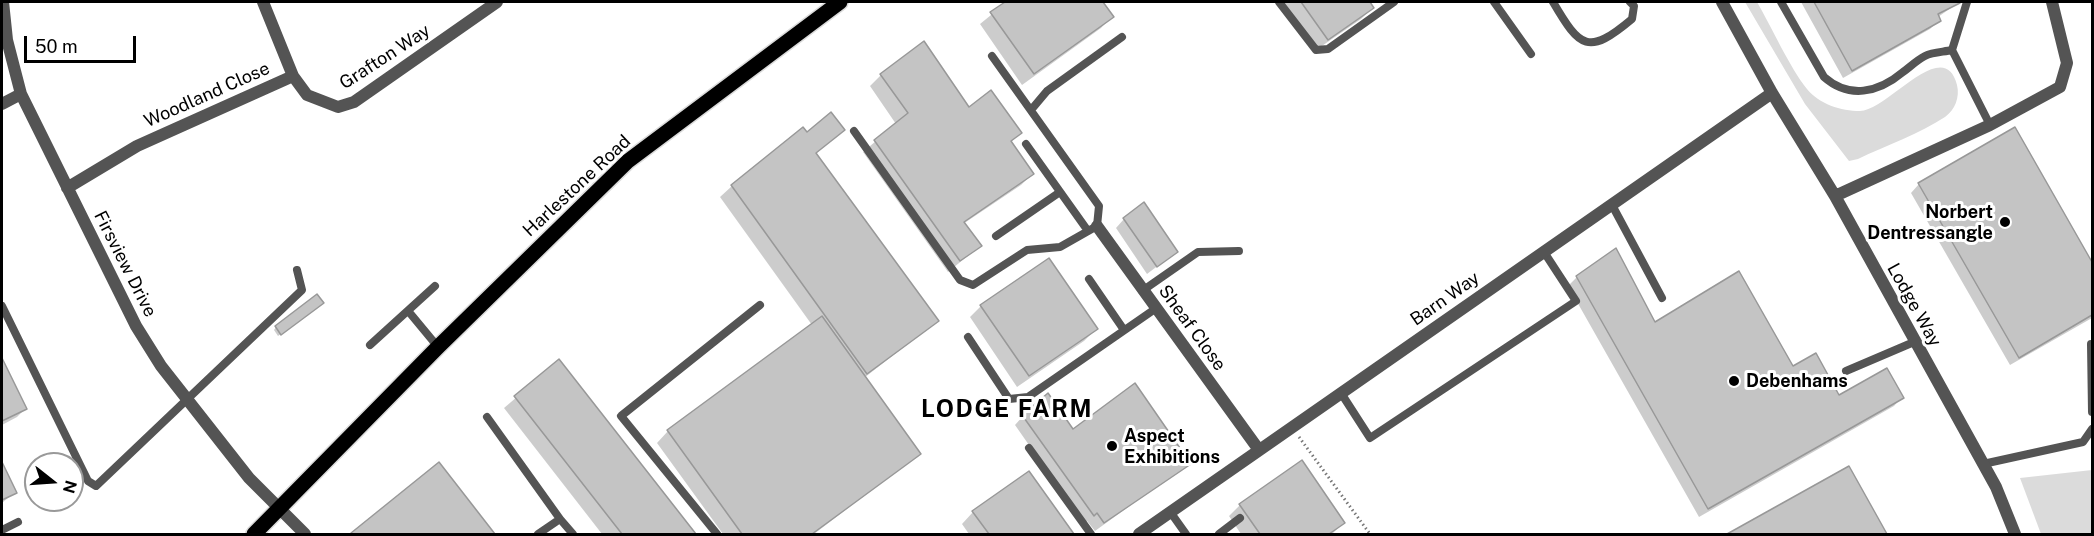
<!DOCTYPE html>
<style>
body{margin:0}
#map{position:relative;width:2094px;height:536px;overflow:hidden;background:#fff;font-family:"Public Sans",sans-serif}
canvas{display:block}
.frame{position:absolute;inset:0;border:3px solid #000;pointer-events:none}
.north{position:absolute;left:24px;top:452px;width:60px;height:60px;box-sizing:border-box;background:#fff;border:2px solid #999;border-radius:50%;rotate:107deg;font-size:16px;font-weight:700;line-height:24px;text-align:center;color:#000}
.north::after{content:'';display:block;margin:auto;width:21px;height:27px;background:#000;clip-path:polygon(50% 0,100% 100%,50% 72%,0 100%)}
.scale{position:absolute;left:24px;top:36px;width:112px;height:27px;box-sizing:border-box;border:3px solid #000;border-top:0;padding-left:8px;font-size:18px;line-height:21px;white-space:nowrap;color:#000;-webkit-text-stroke:4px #fff;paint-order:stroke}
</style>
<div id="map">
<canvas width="2094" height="536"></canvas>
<div class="frame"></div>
<div class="north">N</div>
<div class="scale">50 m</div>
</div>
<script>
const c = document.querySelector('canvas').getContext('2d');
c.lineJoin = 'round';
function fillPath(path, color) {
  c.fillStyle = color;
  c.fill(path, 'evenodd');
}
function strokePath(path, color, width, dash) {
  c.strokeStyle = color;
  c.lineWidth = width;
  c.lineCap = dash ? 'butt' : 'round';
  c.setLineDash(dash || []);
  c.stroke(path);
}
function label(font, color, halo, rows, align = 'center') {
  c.font = font + ' "Public Sans",sans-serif';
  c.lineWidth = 6;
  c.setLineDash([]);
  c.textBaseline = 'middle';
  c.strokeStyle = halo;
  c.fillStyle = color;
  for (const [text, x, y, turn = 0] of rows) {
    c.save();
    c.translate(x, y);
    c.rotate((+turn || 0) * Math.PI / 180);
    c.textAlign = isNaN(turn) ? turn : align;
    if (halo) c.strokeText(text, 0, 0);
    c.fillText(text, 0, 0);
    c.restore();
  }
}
fillPath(new Path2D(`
 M1745 2H1757C1771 26 1790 68 1807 89 1819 104 1841 111 1860 111 1887 111 1944 34 1957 85 1960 97 1955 110 1945 117 1921 133 1885 146 1858 159L1849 161 1805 104Z
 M2092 470V534H2041L2020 478Z`), '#dbdbdb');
fillPath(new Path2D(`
 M1007 2H1102L1112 16 1101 28 1022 85 980 24Z
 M1282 2H1368L1372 8 1361 19 1316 50Z
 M1801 2H1957L1958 3 1938 17 1939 20 1930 29 1843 78Z
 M881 75 1020 133 1010 143 1032 174 1021 185 963 224 980 246 948 272 863 152 896 124 870 86Z
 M2014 129 2092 265V318L2010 365 1911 193 1919 184Z
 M843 130 815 154 937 321 864 378 919 454 814 534H723L657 443 668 431 812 325 720 197 732 186 807 134Z
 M1124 219 1176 252 1147 274 1116 228Z
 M1577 277 1654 324 1792 368 1839 397H1902L1894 406 1699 517 1568 286Z
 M320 305 278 336 274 330 276 327Z
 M981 306 1096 329 1084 341 1017 387 970 317Z
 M559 361 694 534H602L504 408Z
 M2 362 25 409 17 417 2 425Z
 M1023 416 1072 431 1189 463 1095 531 1087 521 1084 524 1015 425Z
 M439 464 493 534H352Z
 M2 466 15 492 2 503Z
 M1848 468 1886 534H1730Z
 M1029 473 1072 534H969L962 524 973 512Z
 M1240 505 1343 523 1332 534H1241L1229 516Z`), '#0003');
const building = new Path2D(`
 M1005 2H1103L1114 17 1034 74 990 12Z
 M1301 2H1370L1374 8 1328 40Z
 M1814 2H1959L1960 3 1938 14 1941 21 1852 71Z
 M924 41 969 107 991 90 1022 133 1011 141 1034 174 964 222 982 246 960 261 874 140 908 113 880 74Z
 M831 112 845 130 816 153 939 321 867 374 731 185 803 127 807 132Z
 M2015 127 2092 262V315L2019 358 1918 183Z
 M1144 202 1178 252 1157 267 1123 218Z
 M1616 248 1655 322 1739 271 1793 366 1816 353 1839 395 1887 368 1904 398 1708 509 1576 276Z
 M1049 258 1098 329 1029 376 980 305Z
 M317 294 324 303 281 335 275 326Z
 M822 316 921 454 812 534H742L667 430Z
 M2 358 27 409 2 421Z
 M559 359 696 534H622L514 396Z
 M1135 383 1191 464 1104 523 1097 513 1094 516 1022 415 1048 393 1073 429Z
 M1302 460 1345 523 1329 534H1260L1239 504Z
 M2 462 17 493 2 500Z
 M439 462 495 534H353L351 533Z
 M1849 466 1887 534H1727Z
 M1029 471 1074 534H989L972 511Z`);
fillPath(building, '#c4c4c4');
strokePath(building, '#989898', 1.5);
const primary = new Path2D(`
 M254 534 438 347 628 161 840 2`);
strokePath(primary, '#dbdbdb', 18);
strokePath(new Path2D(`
 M1299 437 1370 534`), '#767676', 3, [1.5, 3]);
strokePath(new Path2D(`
 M1279 2 1316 50 1328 49 1394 2
 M1494 2 1531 54
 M1553 2C1580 48 1588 56 1632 19L1634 6 1630 2
 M1781 2 1824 77C1849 99 1878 93 1903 72 1910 67 1917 60 1925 56 1933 52 1944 52 1952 50
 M1967 2 1952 50 1990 125
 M1031 110 1047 91 1122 37
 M854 131 960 280 973 285 1027 250 1060 247 1097 226 1099 206 992 56
 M1026 144 1088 231
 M1612 205 1662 298
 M996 236 1060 192
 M1089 279 1124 330
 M1142 291 1198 252 1239 251
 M2 306 88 481 96 486 302 290 297 270
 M409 312 438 347
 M968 337 1009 399 1028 397 1155 309
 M2091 344 2092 412
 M370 345 435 286
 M1846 371 1914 342
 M1341 393 1370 438 1576 301 1544 252
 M487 417 560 519
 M1029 448 1091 534
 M1983 464 2083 442 2092 429
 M1171 513 1186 534
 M2 530 18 522
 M538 534 560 519 573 534
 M717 534 621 416 760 305
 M1219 534 1240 518`), '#545454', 8);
strokePath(new Path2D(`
 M3 2 7 40 21 94 136 326 161 366 249 478 305 534
 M263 2 293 76 307 95 338 107 354 102 497 2
 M1722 2 1772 93 1835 196 1996 487 2015 534
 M2 104 21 94
 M67 188 137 146 293 76
 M1835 196 1990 125 2060 87 2067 63 2052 2
 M1097 226 1259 450
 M1139 534 1772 93`), '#545454', 12);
strokePath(primary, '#000', 15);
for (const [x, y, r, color] of [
 [2005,222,6,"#000"],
 [1734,381,6,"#000"],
 [1112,446,6,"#000"]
]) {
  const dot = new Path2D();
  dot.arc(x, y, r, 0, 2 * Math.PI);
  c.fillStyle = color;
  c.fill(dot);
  strokePath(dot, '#fff', 2);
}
label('18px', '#000', '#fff', [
 ["Grafton Way",385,57,-33],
 ["Woodland Close",207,95,-24],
 ["Harlestone Road",577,186,-43],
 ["Firsview Drive",125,264,63],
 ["Barn Way",1445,299,-35],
 ["Lodge Way",1914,305,61],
 ["Sheaf Close",1192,328,54]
]);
label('bold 18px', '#000', '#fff', [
 ["Norbert",1993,212,"right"],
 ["Dentressangle",1993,233,"right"],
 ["Debenhams",1746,381],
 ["Aspect",1124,436],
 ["Exhibitions",1124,457]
], 'left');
c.letterSpacing = '1.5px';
label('bold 24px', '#000', '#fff', [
 ["LODGE FARM",1007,410]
]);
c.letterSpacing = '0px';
</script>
